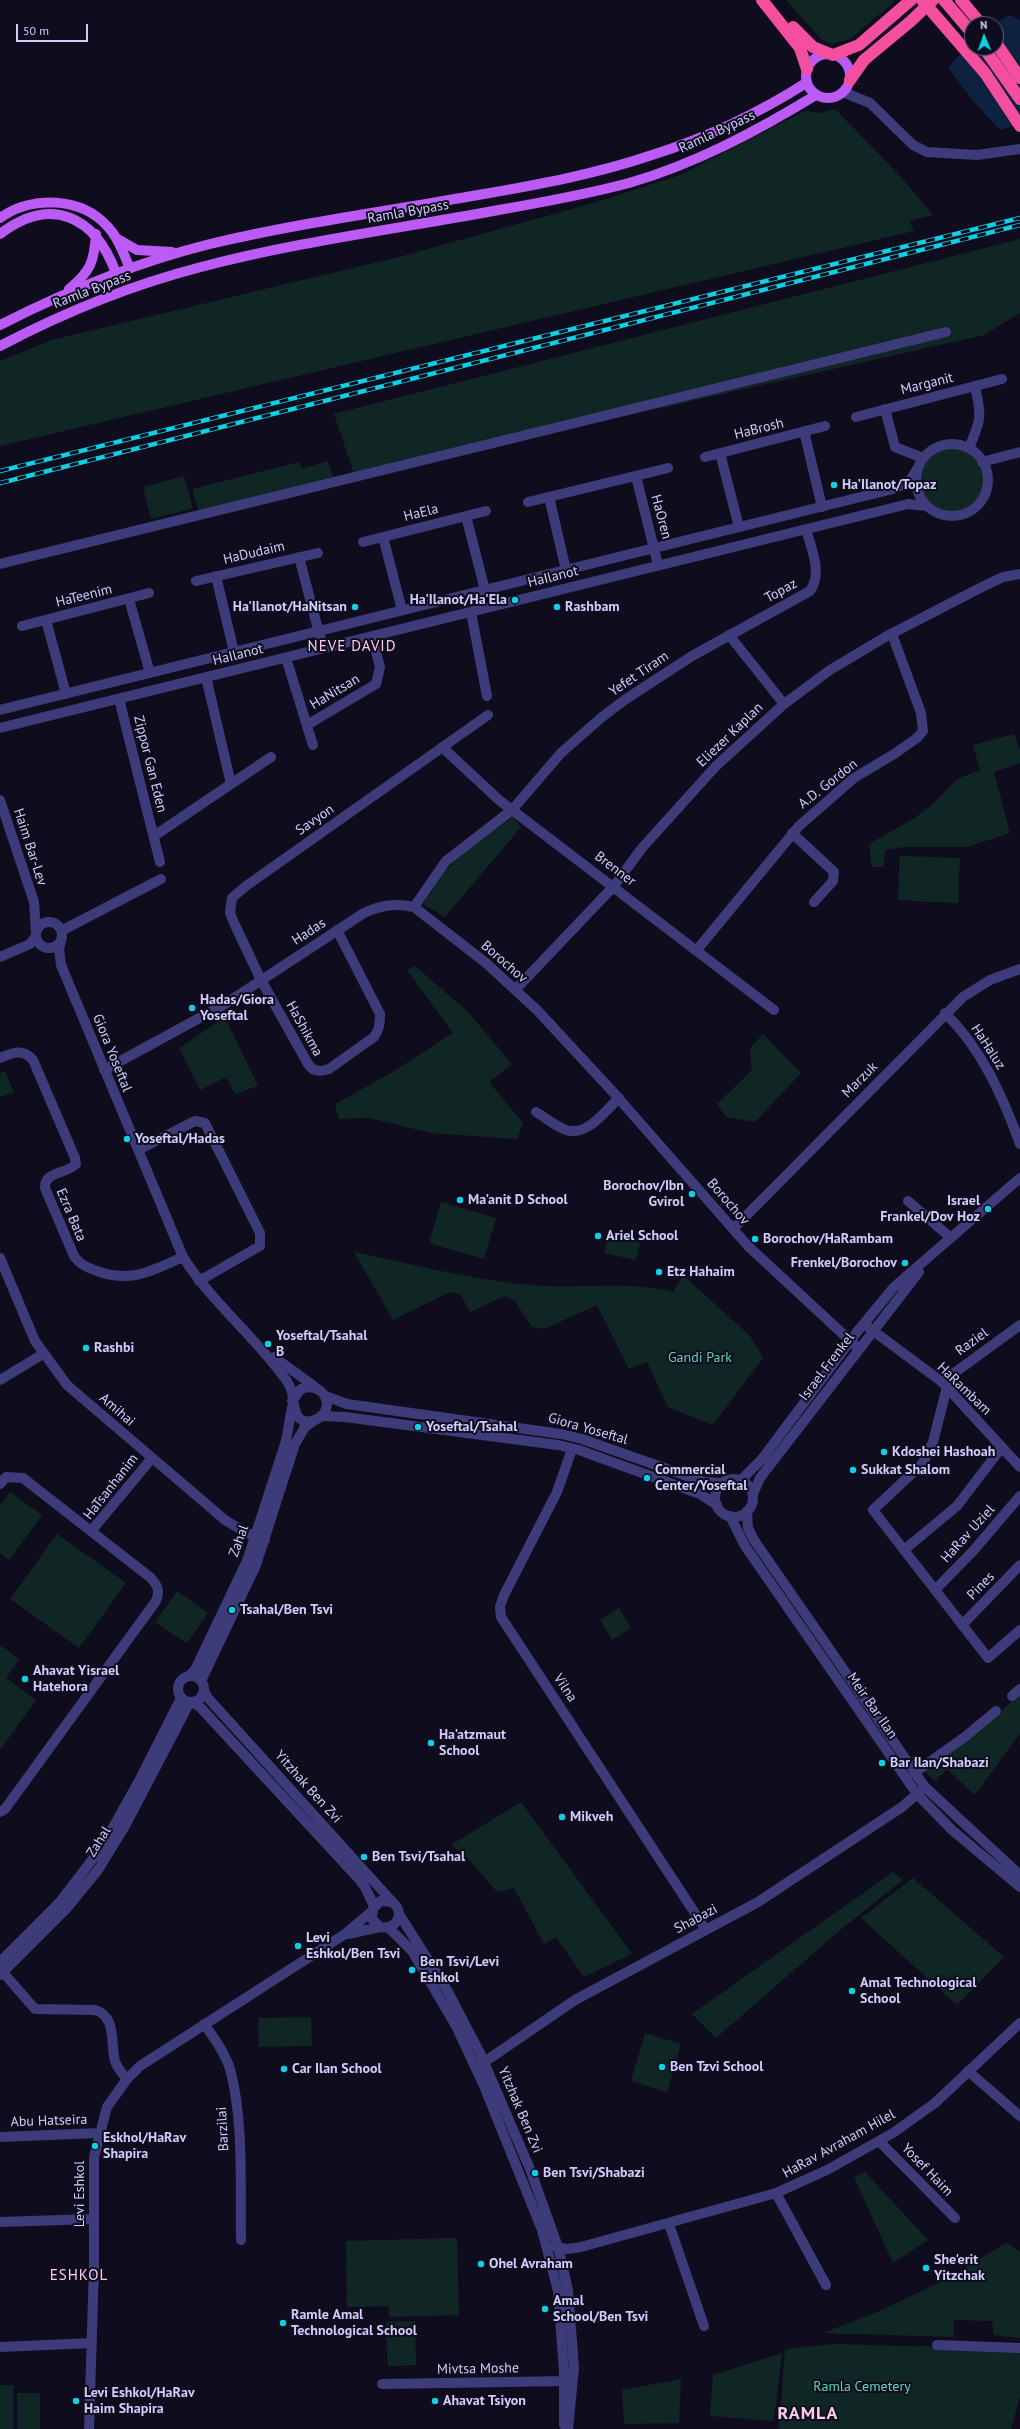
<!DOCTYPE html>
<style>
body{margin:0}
#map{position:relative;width:1020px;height:2429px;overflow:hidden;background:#0f0d1d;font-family:"PT Sans",sans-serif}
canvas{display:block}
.north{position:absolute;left:964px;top:16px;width:40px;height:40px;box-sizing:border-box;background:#0f0d1d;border:1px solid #5d5976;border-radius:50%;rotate:358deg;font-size:11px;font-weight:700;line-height:16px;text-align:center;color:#d1ccfc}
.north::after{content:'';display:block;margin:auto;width:14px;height:18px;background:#0fcfe5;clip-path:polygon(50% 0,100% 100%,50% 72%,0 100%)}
.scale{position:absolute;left:16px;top:24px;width:72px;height:18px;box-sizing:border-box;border:2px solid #d1ccfc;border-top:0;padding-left:5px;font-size:12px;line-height:14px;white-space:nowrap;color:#d1ccfc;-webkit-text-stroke:3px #0f0d1d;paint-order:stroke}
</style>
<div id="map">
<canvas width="1020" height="2429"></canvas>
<div class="north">N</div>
<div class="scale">50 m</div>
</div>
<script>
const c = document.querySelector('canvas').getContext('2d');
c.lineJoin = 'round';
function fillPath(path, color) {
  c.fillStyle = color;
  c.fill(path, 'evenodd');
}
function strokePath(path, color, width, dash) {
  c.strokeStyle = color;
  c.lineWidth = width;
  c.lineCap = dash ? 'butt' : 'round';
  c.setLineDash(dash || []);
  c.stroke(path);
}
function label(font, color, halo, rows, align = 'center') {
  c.font = font + ' "PT Sans",sans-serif';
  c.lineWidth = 4;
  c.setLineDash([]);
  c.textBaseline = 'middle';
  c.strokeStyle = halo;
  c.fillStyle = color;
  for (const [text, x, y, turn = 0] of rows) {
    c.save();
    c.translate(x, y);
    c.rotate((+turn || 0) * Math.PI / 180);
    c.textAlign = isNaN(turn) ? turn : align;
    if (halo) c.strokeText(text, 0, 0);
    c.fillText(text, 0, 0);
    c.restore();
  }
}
fillPath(new Path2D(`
 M786 0H892L894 2 850 39 831 44 822 40Z
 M835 109 900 176 933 215 909 221 914 231 0 446V361L52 340 399 257 597 202 680 175 805 111 820 113Z
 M1020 239V313L984 335 355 477 334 414Z
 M920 480a32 32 0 1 1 64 0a32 32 0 1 1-64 0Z
 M328 461 335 482 200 515 192 489 299 462 302 469Z
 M184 476 193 508 151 519 143 487Z
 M1014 734 1020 751V763L994 772 1010 833 967 847H903L885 850 883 867H872L869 844 913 819 931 806 957 779 980 770 973 745Z
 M513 817 521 827 445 917 423 904 447 869 462 853Z
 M900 856 960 858 958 903 898 900Z
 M415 966 467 1011 512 1064 489 1082 523 1123 517 1139 431 1133 369 1118 339 1119 335 1104 391 1073 453 1033 407 970Z
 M225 1017 258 1086 235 1094 226 1077 200 1090 179 1048Z
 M763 1034 801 1073 755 1122 726 1117 717 1104 752 1070 750 1048Z
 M5 1071 14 1092 0 1097V1073Z
 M441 1202 496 1218 484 1259 429 1243Z
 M608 1235 640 1243 636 1260 604 1253Z
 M354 1252C413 1264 471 1280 531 1285 579 1290 626 1280 673 1292L683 1275 750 1336 763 1358 713 1425 668 1407 647 1362 629 1369 597 1305 544 1329 532 1327 514 1300 504 1296 470 1312 461 1295 450 1292 393 1320Z
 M10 1492 42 1515 9 1560 0 1553V1506Z
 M57 1534 126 1583 79 1648 10 1599Z
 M177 1591 208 1613 187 1643 155 1622Z
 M619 1608 631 1628 612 1640 600 1620Z
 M0 1645 19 1659 6 1678 36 1700 0 1750Z
 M1020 1694V1733L975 1795 947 1769 935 1781 924 1771 991 1720Z
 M521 1802 632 1954 584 1977 556 1937 544 1944 514 1888 497 1892 466 1856 451 1845Z
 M893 1872 903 1880 839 1931 716 2038 692 2014Z
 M913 1878 1004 1957 957 2005 861 1918Z
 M311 2017 312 2046 259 2047 258 2018Z
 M645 2033 681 2044 667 2092 631 2081Z
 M865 2172 928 2240 893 2263 854 2177Z
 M457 2238 459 2315 389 2317V2306L347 2307 346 2241Z
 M1006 2243 1020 2252V2338L994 2335 992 2321 954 2320V2337L823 2333 877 2312 943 2281Z
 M415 2321 416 2365 388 2366 386 2322Z
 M834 2344 1020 2349V2397L1011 2429H779L785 2349Z
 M782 2353 774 2421 710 2416 713 2375Z
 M681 2379 679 2423 624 2424 622 2390Z
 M0 2385H13V2429H0Z
 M17 2393H40V2429H17Z`), '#102625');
fillPath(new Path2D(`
 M1010 15 1020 20V124L1000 130 973 101 948 68 972 40V48H996V24H994Z`), '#0e213f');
strokePath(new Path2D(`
 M843 92 870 103 913 145 927 152 977 155 1020 149
 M885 409 895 447 923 458
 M856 417 1002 379
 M804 431 822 507
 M916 480a36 36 0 1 1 72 0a36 36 0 1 1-72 0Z
 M969 448C981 420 982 417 975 386
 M720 453 739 527
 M705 457 825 426
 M982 462 1020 452
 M636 476 658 565
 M549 497 566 570
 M528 502 668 468
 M466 516 485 590
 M383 537 402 610
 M363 542 486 511
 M299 557 323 648
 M0 564 946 332
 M216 576 234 652
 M196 581 318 553
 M129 599 150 673
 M471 612 487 696
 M46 620 66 694
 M22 626 149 593
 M729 635 784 704
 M286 658 313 745
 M206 677 231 784
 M119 699 160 862
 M0 710 893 489 909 482 917 469
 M307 725 376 684 380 667 372 636
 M0 728 896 507 908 504 926 506
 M442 747 499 800 774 1010
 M0 800 34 902 36 932
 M792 833 834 872 833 881 814 902
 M154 836 271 757
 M414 907 446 861 512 810 561 753 602 717 626 699 692 656 810 591C823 573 811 548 806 529
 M36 935a13 13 0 1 1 26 0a13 13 0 1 1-26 0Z
 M337 930 380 1014C380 1024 379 1030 374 1037L329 1069C320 1072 313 1072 308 1064L261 980 234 923 230 913 232 898 246 886 488 715
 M61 931 161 879
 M62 937 59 949 61 965 183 1257C211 1301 252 1334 283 1376 287 1380 290 1386 292 1392 294 1404 294 1430 317 1419 337 1409 324 1380 301 1389L292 1401
 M696 951 799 826 854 778 894 754 917 738 923 731 921 713 892 634
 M0 957 30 944 36 936
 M515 990 614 886 642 848 716 766 784 704 830 670 887 636 980 588 1003 577 1020 574
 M945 1013C982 1049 1003 1097 1020 1144
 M0 1058C12 1053 23 1048 33 1060L75 1158 76 1164C67 1174 44 1171 45 1188L74 1256C81 1266 89 1268 100 1272 132 1283 153 1270 183 1257
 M104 1070 225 1004 364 913C381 905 395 903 414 907L486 963 537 1010 613 1092 748 1246 858 1348
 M536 1112C545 1117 560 1130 571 1131 590 1133 607 1109 619 1098
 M138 1150 195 1121 205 1123 260 1233V1246L199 1281
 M908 1201 951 1238
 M733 1229 963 997 990 980 1020 969
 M0 1258 35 1341 67 1385 225 1520 245 1532 265 1540
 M868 1327 942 1382 1020 1467
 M274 1357 314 1386
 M0 1380 43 1354
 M942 1382 1020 1325
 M947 1387 933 1442 923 1463 873 1510 988 1658 1020 1630
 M325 1396 347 1404 561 1434 582 1439 704 1482 723 1483
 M321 1416 345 1417 558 1445 579 1450 700 1494 717 1505
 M572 1449 557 1492 504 1595 500 1607 501 1617 706 1930
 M715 1498a19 19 0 1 1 38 0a19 19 0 1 1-38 0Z
 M741 1480 762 1459 857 1332 894 1287 1020 1178
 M0 1484 6 1477 23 1478 151 1578C158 1586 160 1591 156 1601L5 1809 0 1812
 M753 1494 760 1478 919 1272
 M747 1511 748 1528 754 1540 925 1787 1020 1875
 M730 1516 745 1546 917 1794 952 1830 1020 1887
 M92 1530 152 1458
 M904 1550 957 1506 1002 1447
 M936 1589 974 1550 1020 1496
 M962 1625 1020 1565
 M178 1689a13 13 0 1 1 26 0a13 13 0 1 1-26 0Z
 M189 1676 195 1670 247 1561 286 1441 292 1407
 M201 1681 256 1565 295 1444 305 1427 315 1420
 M204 1691 208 1698 397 1907C403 1919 393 1930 380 1927L372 1919 373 1909 380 1901 392 1902
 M1012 1696 1020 1689
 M192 1702 200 1707 358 1878 365 1887 374 1906
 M914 1773 966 1736 996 1711
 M399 1914 447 1990 480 2053 530 2169 558 2247 568 2290 574 2368 568 2429
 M388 1927 412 1951 456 2026 484 2086 542 2230 558 2291 564 2372V2425
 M348 1934 380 1927
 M0 1962 59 1903 102 1847 139 1781 181 1698
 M0 1969 35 2009 95 2010C117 2017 110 2042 115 2061 117 2068 122 2073 127 2079
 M0 1975 66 1909 98 1870 125 1826 190 1702
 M204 2024C214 2038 225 2053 230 2069 244 2120 240 2186 241 2240
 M480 2065 575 2000 758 1902 902 1807 925 1787
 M968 2071 1020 2116
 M0 2137 99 2133
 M879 2141 955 2218
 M776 2193 826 2285
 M0 2222 93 2219
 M669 2224 704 2326
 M554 2246 567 2249 581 2247 776 2193 827 2170 893 2133 935 2103 1020 2023
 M937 2345 1020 2348
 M0 2347 92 2343
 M382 2384 570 2381
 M89 2429 94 2266V2157L107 2107 127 2079 140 2066 345 1934 372 1911`), '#3d3b79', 10);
strokePath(new Path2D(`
 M806 76a22 22 0 1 1 44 0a22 22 0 1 1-44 0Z
 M0 218C31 195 82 197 108 227 119 238 123 254 130 268
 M0 234C51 195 95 216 116 273
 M116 238 137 250 172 252
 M69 289C91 271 94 262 96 234
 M0 325C67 291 137 262 210 244 298 223 389 211 478 195 537 185 596 174 652 155 706 138 759 113 806 83
 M0 346C63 313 131 285 201 267 296 242 396 229 493 211 539 203 584 195 629 183 695 164 757 131 816 95`), '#bb5af4', 10);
strokePath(new Path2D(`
 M762 0 800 48 807 69
 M944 0 972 33
 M961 0 981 24
 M793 27 813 47 830 54
 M996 43 1020 78
 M984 48 1020 99
 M833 55 859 45 911 0
 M850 80 864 60 911 21 933 0`), '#f44f9e', 12);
const rail = new Path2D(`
 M0 471 1020 218
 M0 483 1020 225`);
strokePath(rail, '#0fcfe5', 4.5);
strokePath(rail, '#0f0d1d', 3, [9]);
strokePath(new Path2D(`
 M922 0 985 73 1020 126`), '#f44f9e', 12);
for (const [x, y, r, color] of [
 [834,485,4,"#0fcfe5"],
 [515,600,4,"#0fcfe5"],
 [355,607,4,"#0fcfe5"],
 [557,607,4,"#0fcfe5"],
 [192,1008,4,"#0fcfe5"],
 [127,1139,4,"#0fcfe5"],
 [692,1194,4,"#0fcfe5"],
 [460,1200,4,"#0fcfe5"],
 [988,1209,4,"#0fcfe5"],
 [598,1236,4,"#0fcfe5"],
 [755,1239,4,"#0fcfe5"],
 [905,1263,4,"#0fcfe5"],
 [659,1272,4,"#0fcfe5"],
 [268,1344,4,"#0fcfe5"],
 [86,1348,4,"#0fcfe5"],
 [418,1427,4,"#0fcfe5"],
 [884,1452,4,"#0fcfe5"],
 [853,1470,4,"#0fcfe5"],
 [647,1478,4,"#0fcfe5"],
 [232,1610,4,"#0fcfe5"],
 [25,1679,4,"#0fcfe5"],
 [431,1743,4,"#0fcfe5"],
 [882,1763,4,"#0fcfe5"],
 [562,1817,4,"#0fcfe5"],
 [364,1857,4,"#0fcfe5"],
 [298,1946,4,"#0fcfe5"],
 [412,1970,4,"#0fcfe5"],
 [852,1991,4,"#0fcfe5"],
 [662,2067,4,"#0fcfe5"],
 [284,2069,4,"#0fcfe5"],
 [95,2146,4,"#0fcfe5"],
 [535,2173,4,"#0fcfe5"],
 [481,2264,4,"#0fcfe5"],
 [926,2268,4,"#0fcfe5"],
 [545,2309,4,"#0fcfe5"],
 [283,2323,4,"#0fcfe5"],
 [76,2401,4,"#0fcfe5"],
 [435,2401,4,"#0fcfe5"]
]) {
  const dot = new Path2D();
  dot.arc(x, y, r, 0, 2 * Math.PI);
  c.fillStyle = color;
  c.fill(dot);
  strokePath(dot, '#0f0d1d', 1.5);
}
label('14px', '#d1ccfc', '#0f0d1d', [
 ["Ramla Bypass",717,132,-25],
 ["Ramla Bypass",408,212,-10],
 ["Ramla Bypass",92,290,-21],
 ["Marganit",927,384,-14],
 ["HaBrosh",759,429,-14],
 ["HaEla",421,513,-14],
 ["HaOren",661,517,75],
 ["HaDudaim",254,553,-13],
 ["HaIlanot",553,577,-14],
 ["Topaz",781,591,-29],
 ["HaTeenim",84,596,-14],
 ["HaIlanot",238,655,-14],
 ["Yefet Tiram",639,674,-34],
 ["HaNitsan",335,692,-31],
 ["Eliezer Kaplan",730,735,-44],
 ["Zippor Gan Eden",150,764,76],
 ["A.D. Gordon",828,784,-38],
 ["Savyon",315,820,-35],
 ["Haim Bar-Lev",30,847,72],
 ["Brenner",615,869,37],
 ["Hadas",309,932,-33],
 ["Borochov",504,962,41],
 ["HaShikma",304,1029,61],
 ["HaHaluz",988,1047,57],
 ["Giora Yoseftal",112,1053,68],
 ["Marzuk",860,1080,-45],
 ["Borochov",728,1202,49],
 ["Ezra Bata",71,1215,67],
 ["Raziel",972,1342,-36],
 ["Israel Frenkel",827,1367,-53],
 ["HaRambam",964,1389,44],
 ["Amihai",117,1410,41],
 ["Giora Yoseftal",588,1429,16],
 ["HaTsanhanim",111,1487,-52],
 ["HaRav Uziel",968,1534,-48],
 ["Zahal",239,1541,-70],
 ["Pines",981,1586,-46],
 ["Vilna",565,1688,57],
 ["Meir Bar Ilan",872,1706,55],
 ["Yitzhak Ben Zvi",308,1787,48],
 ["Zahal",99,1842,-58],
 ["Shabazi",696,1919,-28],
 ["Yitzhak Ben Zvi",520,2110,67],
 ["Abu Hatseira",49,2121,-2],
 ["Barzilai",223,2129,-93],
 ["HaRav Avraham Hilel",839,2144,-29],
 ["Yosef Haim",927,2170,46],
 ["Levi Eshkol",80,2194,-90],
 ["Mivtsa Moshe",478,2369,-1]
]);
label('bold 14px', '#d1ccfc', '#0f0d1d', [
 ["Ha'Ilanot/Topaz",842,485],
 ["Ha'Ilanot/Ha'Ela",507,600,"right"],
 ["Ha'Ilanot/HaNitsan",347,607,"right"],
 ["Rashbam",565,607],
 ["Hadas/Giora",200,1000],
 ["Yoseftal",200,1016],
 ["Yoseftal/Hadas",135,1139],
 ["Borochov/Ibn",684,1186,"right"],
 ["Gvirol",684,1202,"right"],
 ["Ma'anit D School",468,1200],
 ["Israel",980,1201,"right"],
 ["Frankel/Dov Hoz",980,1217,"right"],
 ["Ariel School",606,1236],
 ["Borochov/HaRambam",763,1239],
 ["Frenkel/Borochov",897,1263,"right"],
 ["Etz Hahaim",667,1272],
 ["Yoseftal/Tsahal",276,1336],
 ["B",276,1352],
 ["Rashbi",94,1348],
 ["Yoseftal/Tsahal",426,1427],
 ["Kdoshei Hashoah",892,1452],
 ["Commercial",655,1470],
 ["Center/Yoseftal",655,1486],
 ["Sukkat Shalom",861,1470],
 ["Tsahal/Ben Tsvi",240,1610],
 ["Ahavat Yisrael",33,1671],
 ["Hatehora",33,1687],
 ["Ha'atzmaut",439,1735],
 ["School",439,1751],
 ["Bar Ilan/Shabazi",890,1763],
 ["Mikveh",570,1817],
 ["Ben Tsvi/Tsahal",372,1857],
 ["Levi",306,1938],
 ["Eshkol/Ben Tsvi",306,1954],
 ["Ben Tsvi/Levi",420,1962],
 ["Eshkol",420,1978],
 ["Amal Technological",860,1983],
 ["School",860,1999],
 ["Ben Tzvi School",670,2067],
 ["Car Ilan School",292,2069],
 ["Eskhol/HaRav",103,2138],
 ["Shapira",103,2154],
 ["Ben Tsvi/Shabazi",543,2173],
 ["She'erit",934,2260],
 ["Yitzchak",934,2276],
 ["Ohel Avraham",489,2264],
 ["Amal",553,2301],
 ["School/Ben Tsvi",553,2317],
 ["Ramle Amal",291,2315],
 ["Technological School",291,2331],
 ["Levi Eshkol/HaRav",84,2393],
 ["Haim Shapira",84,2409],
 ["Ahavat Tsiyon",443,2401]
], 'left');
label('14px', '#5dd6b8', '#0f0d1d', [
 ["Gandi Park",700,1358],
 ["Ramla Cemetery",862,2387]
]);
c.letterSpacing = '1px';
label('15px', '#fccdeb', '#0f0d1d', [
 ["NEVE DAVID",352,647],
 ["ESHKOL",79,2276]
]);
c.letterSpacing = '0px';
c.letterSpacing = '1px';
label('bold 18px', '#fccdeb', '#0f0d1d', [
 ["RAMLA",808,2414]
]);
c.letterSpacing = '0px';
</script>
